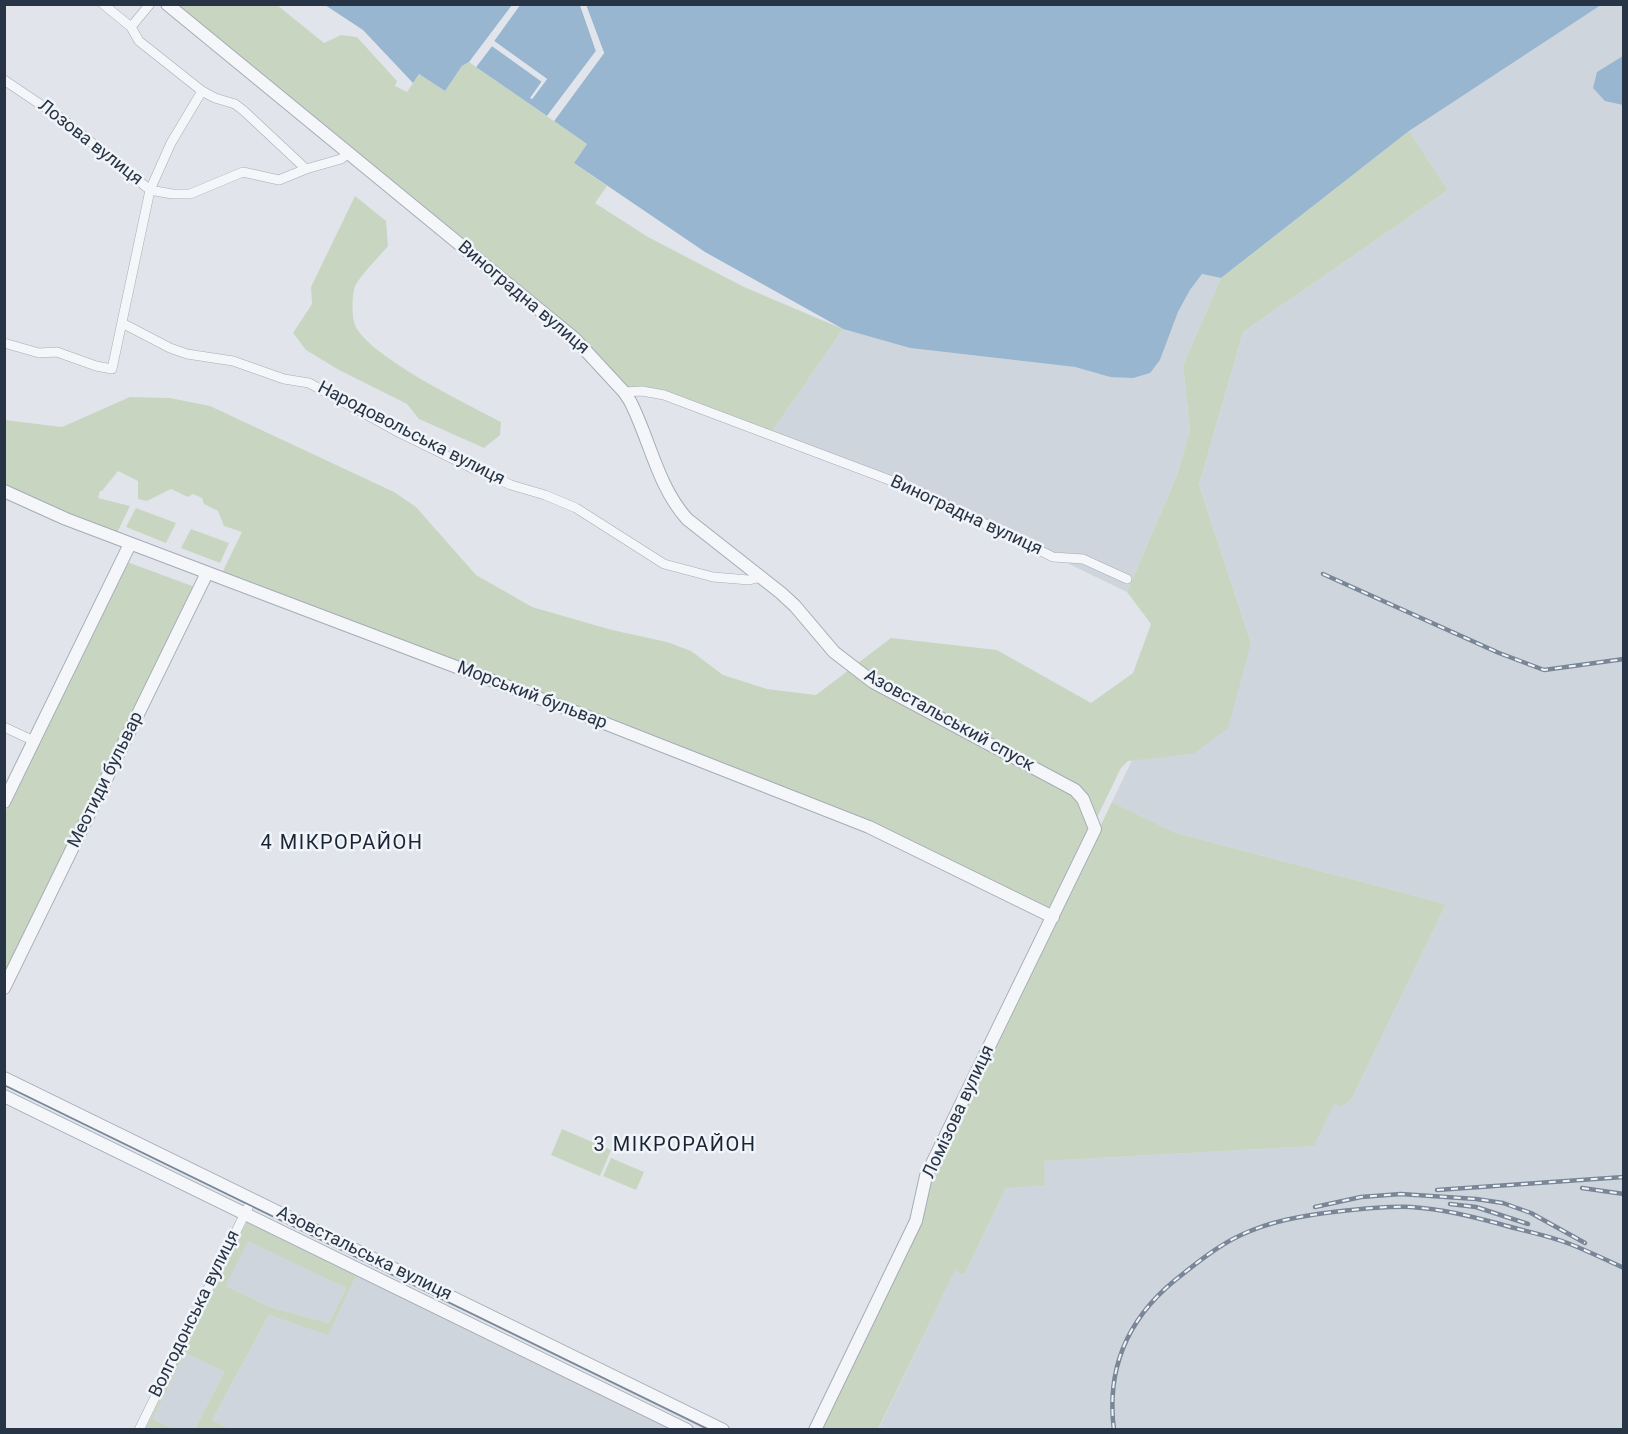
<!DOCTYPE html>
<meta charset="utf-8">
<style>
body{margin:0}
#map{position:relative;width:1628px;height:1434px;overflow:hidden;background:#e1e5eb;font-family:Roboto,sans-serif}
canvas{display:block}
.frame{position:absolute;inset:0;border:6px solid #273445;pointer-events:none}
</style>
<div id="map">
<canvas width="1628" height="1434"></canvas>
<div class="frame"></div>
</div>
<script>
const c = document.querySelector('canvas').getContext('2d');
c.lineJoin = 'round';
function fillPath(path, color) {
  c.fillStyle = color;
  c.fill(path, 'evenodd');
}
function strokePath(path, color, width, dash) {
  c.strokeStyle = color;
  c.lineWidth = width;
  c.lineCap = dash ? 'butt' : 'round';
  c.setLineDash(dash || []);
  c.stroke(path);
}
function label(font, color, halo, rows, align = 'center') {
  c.font = font + ' Roboto,sans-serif';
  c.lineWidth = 5;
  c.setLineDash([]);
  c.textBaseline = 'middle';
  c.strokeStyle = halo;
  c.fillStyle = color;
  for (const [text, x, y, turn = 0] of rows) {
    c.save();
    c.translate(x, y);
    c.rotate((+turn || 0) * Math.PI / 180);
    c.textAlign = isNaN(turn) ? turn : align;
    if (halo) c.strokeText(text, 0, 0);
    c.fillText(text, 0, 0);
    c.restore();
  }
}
fillPath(new Path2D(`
 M1601 5H1623V1429L878 1430 955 1271 964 1275 1006 1188 1044 1161 1313 1146 1334 1104 1341 1107 1351 1100 1446 904 1176 833 1112 802 1132 760 1193 754 1251 643 1199 485 1243 332 1448 190 1409 131Z
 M1202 274 1221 278 1183 365 1190 430 1177 475 1127 592 916 490 769 436 843 329 910 348 1075 367 1110 377 1160 360 1178 312 1190 290Z
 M248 1240 346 1288 329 1323 270 1307 226 1286Z
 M357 1274 676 1429 230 1430 212 1420 269 1315 328 1334Z
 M185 1353 224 1372 195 1429H174L153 1419Z`), '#cfd5dd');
fillPath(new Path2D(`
 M167 5H277L324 43 341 35 357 37 397 81 395 86 407 92 419 74 445 91 462 66 469 62 587 144 574 163 607 186 595 203 648 237 744 287 843 329 769 436 664 396 624 392 587 351Z
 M1409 131 1448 190 1243 332 1199 485 1251 643 1228 728 1193 754 1128 761 1121 768 1051 912 870 823 221 575 242 532 224 526 218 511 204 504 202 498 193 494 188 497 171 489 147 501 138 499V481L118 471 102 491H100L98 498 130 506 116 535 5 487V420L62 427 130 397 170 398 210 406 394 492 416 507 476 575 532 607 612 630 667 642 691 651 723 675 767 689 816 695 891 638 997 650 1091 703 1133 673 1151 624 1127 592 1177 475 1190 430 1183 365 1221 278Z
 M355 196 386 221 388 246C380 256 356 279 354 290 352 297 352 315 354 322 361 353 471 406 501 422L500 435 484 448 419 419 407 404 339 370 306 350 293 333 312 304 311 287Z
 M136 508 176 523 166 543 126 527Z
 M191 529 229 543 220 563 181 548Z
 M127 562 195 587 5 976V813Z
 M1112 802 1176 833 1446 904 1351 1100 1341 1107 1334 1104 1314 1146 1044 1161 1045 1185 1006 1188 964 1275 955 1271 878 1429 819 1430 931 1175Z
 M562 1129 611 1150 600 1176 551 1155Z
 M611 1158 644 1172 636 1190 603 1176Z
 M247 1221 357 1274 328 1335 269 1315 212 1420 230 1429H195L224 1372 185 1353 153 1419 174 1429 145 1430ZM248 1241 346 1288 329 1323 270 1307 226 1286Z`), '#c8d6c1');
fillPath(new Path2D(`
 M325 5H512L469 62 462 66 445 91 419 74 413 83 363 30Z
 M520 5H580L596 51 547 116 476 67 492 46 542 82 531 97 532 99 547 79 494 41Z
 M586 5H1601L1409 131 1221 278 1202 274 1190 290 1178 312 1160 360 1150 373 1133 378 1110 377 1075 367 910 348 843 329 705 252 574 163 587 144 554 121 604 53Z
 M1623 56 1624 104 1623 105 1605 101 1593 88 1597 72Z`), '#98b6cf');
fillPath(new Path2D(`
 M516 4 520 5 494 41 547 79 532 99 530 98 542 81 492 46 476 67 474 65 492 43 491 39Z
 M580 5H586L604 53 554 121 551 119 601 53 589 21 599 52 550 118 547 116 596 51Z`), '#e1e5eb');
const minor = new Path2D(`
 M103 4 131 27 139 41 202 91 215 98 235 104 244 111 306 169
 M131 27 150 4
 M4 80 65 121 150 190 172 194H190L243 172 279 180 306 169 341 159 349 153
 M122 323 170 348 187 354 233 361 284 379 309 383 402 434 474 469 511 485 545 495 576 508 664 564 713 577 749 580 761 577
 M4 343 39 353 57 352 96 366 112 369 150 190 171 143 202 91
 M624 392 642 391 664 395 916 490 1053 557 1083 559 1127 579
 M4 727 34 741
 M139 1430 252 1199`);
const tertiary = new Path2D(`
 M167 4 575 339 624 392 630 401C650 440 657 485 687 519L781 593 795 606 834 652 873 682 1075 790 1083 799 1095 829 926 1176 916 1221 815 1430
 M4 491 66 519 599 721 869 827 1053 917
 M4 802 130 544
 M4 988 207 573
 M4 1078 723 1430
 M4 1096 687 1430`);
strokePath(minor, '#a5acb6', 10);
strokePath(tertiary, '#a5acb6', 14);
strokePath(minor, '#f4f6f9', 9);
strokePath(tertiary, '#f4f6f9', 12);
strokePath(new Path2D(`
 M4 1085 710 1430`), '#788697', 1.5);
const rail = new Path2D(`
 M1323 574 1499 653 1544 670 1624 659
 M1582 1188 1624 1194
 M1437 1190 1624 1177
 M1450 1204 1476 1207 1528 1224
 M1315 1207 1361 1197 1401 1194 1476 1199 1503 1203 1531 1213 1585 1243
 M1114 1430C1106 1369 1127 1320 1174 1281 1194 1265 1217 1246 1241 1235 1271 1221 1301 1216 1333 1212 1359 1209 1385 1206 1411 1207 1442 1209 1470 1216 1500 1224 1523 1231 1547 1235 1570 1244 1588 1251 1606 1260 1624 1268`);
strokePath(rail, '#788697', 4.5);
strokePath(rail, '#f1f4f8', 2, [7]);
label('18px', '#273445', '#f1f4f8', [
 ["Лозова вулиця",90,143,38],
 ["Виноградна вулиця",523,298,40],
 ["Народовольська вулиця",411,434,27],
 ["Виноградна вулиця",966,516,25],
 ["Морський бульвар",532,696,21],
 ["Азовстальський спуск",949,721,29],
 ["Меотиди бульвар",106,780,-64],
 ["Ломізова вулиця",959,1112,-65],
 ["Азовстальська вулиця",364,1254,26],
 ["Волгодонська вулиця",195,1314,-64]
]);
c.letterSpacing = '1.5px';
label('20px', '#192536', '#f1f4f8', [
 ["4 МІКРОРАЙОН",342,844],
 ["3 МІКРОРАЙОН",675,1146]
]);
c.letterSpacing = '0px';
</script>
